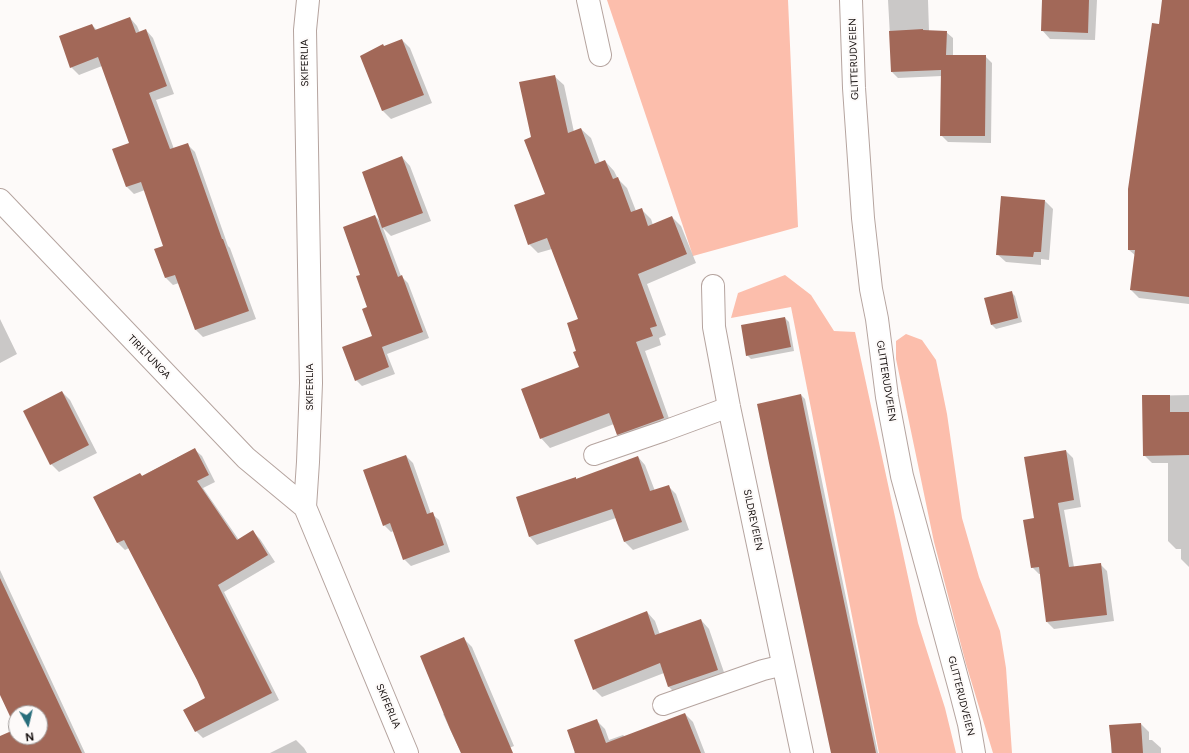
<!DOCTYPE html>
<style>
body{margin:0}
#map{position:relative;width:1189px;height:753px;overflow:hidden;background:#fdfaf9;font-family:Figtree,sans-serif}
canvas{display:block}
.north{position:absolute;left:8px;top:705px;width:40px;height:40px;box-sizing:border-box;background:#fdfaf9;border:1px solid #9f9b9a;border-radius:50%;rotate:172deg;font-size:11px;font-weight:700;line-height:16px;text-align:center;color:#120c0b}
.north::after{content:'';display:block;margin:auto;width:14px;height:18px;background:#276d7b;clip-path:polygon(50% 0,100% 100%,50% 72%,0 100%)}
</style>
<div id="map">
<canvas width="1189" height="753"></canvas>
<div class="north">N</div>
</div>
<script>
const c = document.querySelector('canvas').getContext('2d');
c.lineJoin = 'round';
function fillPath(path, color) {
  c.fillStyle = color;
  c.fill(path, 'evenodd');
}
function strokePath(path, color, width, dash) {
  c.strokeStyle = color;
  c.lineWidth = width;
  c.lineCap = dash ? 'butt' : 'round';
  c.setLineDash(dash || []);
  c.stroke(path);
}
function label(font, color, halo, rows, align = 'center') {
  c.font = font + ' Figtree,sans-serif';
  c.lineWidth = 4;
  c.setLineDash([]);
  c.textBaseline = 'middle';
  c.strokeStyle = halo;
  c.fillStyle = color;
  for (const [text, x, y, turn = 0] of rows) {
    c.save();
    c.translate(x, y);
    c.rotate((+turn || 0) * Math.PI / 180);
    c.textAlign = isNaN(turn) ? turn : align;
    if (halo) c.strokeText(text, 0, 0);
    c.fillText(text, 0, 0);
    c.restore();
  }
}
fillPath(new Path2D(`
 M607 0H788L798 227 693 256Z
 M785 275 811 295 834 331 855 332 918 623 945 708 956 753H879L791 307 731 318 738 293Z
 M906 334 922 340 936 360 947 414 962 518 979 577 1000 631 1006 668 1012 753H993L966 664 934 542 896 359V341Z`), '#fcbeac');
fillPath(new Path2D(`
 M888 0H928L929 31 946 32 953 38V56H985L992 63 991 143 948 142 941 135 942 76 898 78 892 72Z
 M1043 0H1097L1095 40 1050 39 1042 30Z
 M1163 0H1189V304L1139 298 1131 290 1136 256 1129 250Z
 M130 18 137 26 140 33 146 30 153 38 174 94 156 100 174 149 187 144 195 152 228 246 230 248 256 319 203 337 196 330 179 283 173 285 166 278 165 246 145 190 134 194 127 187 130 144 102 66 79 75 71 67 92 25 97 30Z
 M402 40 410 48 432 103 391 119 383 111 384 47Z
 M554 76 564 85 574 132 581 129 591 138 600 163 605 161 614 171 618 179 627 188 636 211 641 209 651 219 653 225 672 217 681 226 696 263 647 284 666 335 659 338 661 345 645 351 672 427 627 444 618 435 614 424 550 448 541 438 580 367 578 352 579 320 552 249 538 253 529 244 546 194 532 138Z
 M402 157 410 166 431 221 391 236 383 228 401 276 408 283 429 338 387 354 395 374 362 386 356 380 373 337 361 275 375 216 381 222Z
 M1045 201 1053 209 1049 260 1041 259V265L1006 262 997 254Z
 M1011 292 1015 296 1022 322 996 329 992 325Z
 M785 318 789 322 794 351 751 359 747 355Z
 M0 319 17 354 0 363Z
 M62 392 70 400 97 453 59 472 51 464Z
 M801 395 805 399 878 753H832Z
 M1189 395V567L1181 559V549H1176L1168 541V463H1152L1144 455 1143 396Z
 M194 449 202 456 215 482 203 488 239 540 253 532 260 539 275 562 224 592 279 700 203 738 196 731 207 699 129 548 125 550 118 543 94 498 140 474 142 476Z
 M1066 451 1073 458 1081 507 1064 510 1074 567 1100 564 1107 571 1114 621 1054 629 1047 622 1041 574H1039L1032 567 1035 519Z
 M406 456 413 463 431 514H432L439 520 450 552 411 566 404 559 394 531 391 532 384 525Z
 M638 457 645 465 655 491 668 486 676 494 689 530 633 550 625 542 616 518 537 545 530 537 517 497 576 478 577 480Z
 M0 570 85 753H33L21 737H40V713H16V727L0 682Z
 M647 612 655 621 660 635 701 620 709 629 726 678 677 695 669 687 664 673 602 697 594 689Z
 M464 639 472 647 514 746 497 753H461L443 714 445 713Z
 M685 714 693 722 705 753H574L596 720 605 729 609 740 623 735 625 737Z
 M1141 724 1149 732V740H1152L1161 748V753H1111V743Z
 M296 740 304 748 307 753H270Z`), '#0003');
fillPath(new Path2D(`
 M1042 0H1089L1088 33 1041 31Z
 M1162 0H1189V297L1130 290 1135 250H1128V189L1152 23 1159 24Z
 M130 17 136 33 146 29 167 86 149 93 170 149 188 143 222 239H223L249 311 195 330 175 275 165 278 154 249 163 246 141 182 126 187 112 149 129 143 98 57 70 68 59 36 92 24 95 30Z
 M923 29V30L947 31 946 55H986L985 136H940L941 70 891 72 889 31Z
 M402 39 424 95 382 111 360 56 383 44 384 46Z
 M555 75 568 133 581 128 595 164 605 160 613 179 618 177 631 212 642 208 648 226 672 216 687 254 638 274 657 326 650 328 653 336 636 342 664 418 617 435 609 413 540 439 521 389 579 367 573 352 576 351 567 323 578 319 547 238 528 245 514 205 545 194 524 140 531 137 519 82Z
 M402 156 423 213 382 228 362 172Z
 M1001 196 1045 200 1041 252H1034L1033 257 996 255Z
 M375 215 398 277 402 275 423 332 382 347 389 367 355 381 342 347 372 336 362 309 367 307 356 276 360 275 343 227Z
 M1012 291 1018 318 991 325 984 298Z
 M785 317 791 347 746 356 741 325Z
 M62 391 89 445 50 465 23 411Z
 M801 394 823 502 876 753H831L769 463 757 404Z
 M1142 395H1170V412H1189V455L1143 456Z
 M195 448 209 475 197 481 237 540 253 530 268 555 218 585 272 693 195 732 183 710 205 698 197 680 124 540 117 543 93 497 140 473 142 476Z
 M1066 450 1074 500 1058 503 1069 567 1101 563 1107 615 1046 622 1039 567 1031 568 1023 520 1034 518 1024 457Z
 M406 455 427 514 433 512 444 545 403 560 390 523 383 526 363 470Z
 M638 456 650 491 669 485 682 522 624 542 612 509 529 537 516 497 576 477V479Z
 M0 578 59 704 82 753H0V736L16 729 0 695ZM16 713H40V737H16Z
 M647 611 655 635 701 619 718 670 668 687 660 663 593 690 574 640Z
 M464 637 487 692 513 753H461L450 729 420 656Z
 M685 713 701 753H575L567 730 597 719 606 743Z
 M1141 723 1143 753H1112L1109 725Z`), '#a26858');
const service = new Path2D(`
 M594 455 664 431 729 407
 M663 705 763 670 784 665`);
const minor = new Path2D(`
 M308 0 305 30 311 383 308 462 305 507 407 753
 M588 0 600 55
 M851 0 854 88 863 218 871 289 877 319 887 397 902 476 961 693 969 724 974 753
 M0 200 246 458 305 507
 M713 286 714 327 729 407 802 753`);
strokePath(service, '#b5a49f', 22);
strokePath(minor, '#b5a49f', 24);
strokePath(service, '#fff', 20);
strokePath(minor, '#fff', 22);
label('10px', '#120c0b', '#fdfaf9', [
 ["GLITTERUDVEIEN",854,59,-92],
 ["SKIFERLIA",305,63,-91],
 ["TIRILTUNGA",149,357,46],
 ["GLITTERUDVEIEN",886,381,81],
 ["SKIFERLIA",310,387,-90],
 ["SILDREVEIEN",753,520,78],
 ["GLITTERUDVEIEN",961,696,76],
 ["SKIFERLIA",388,706,67]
]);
</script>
